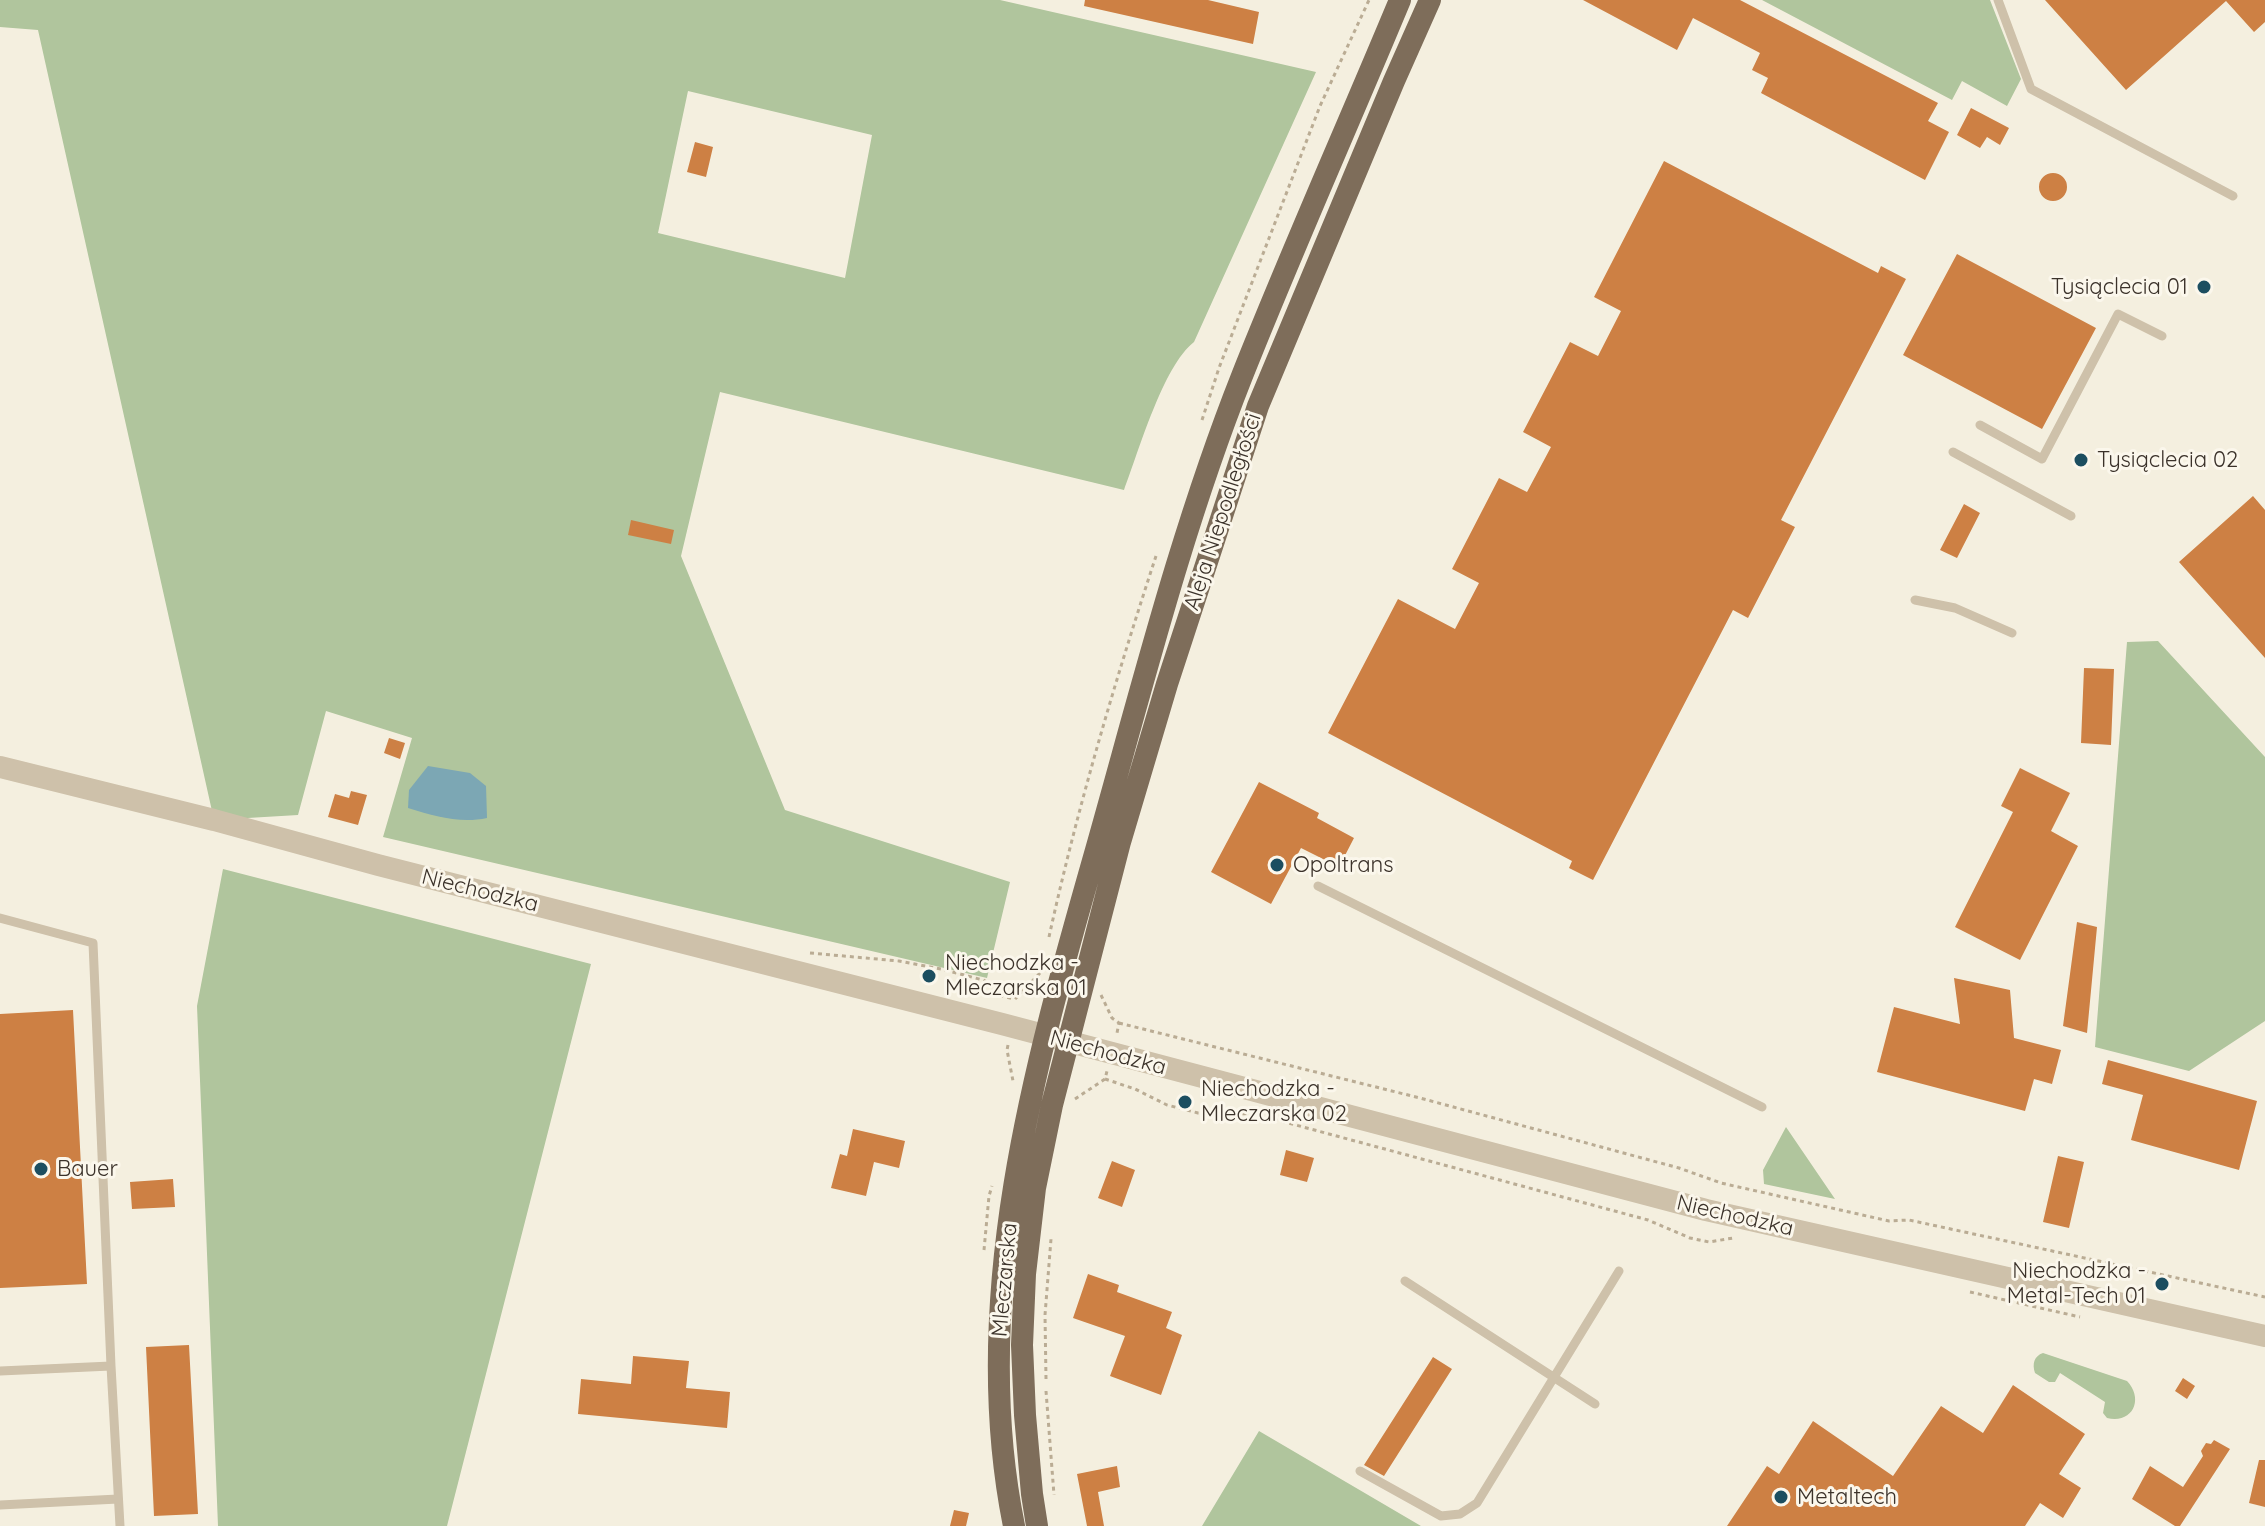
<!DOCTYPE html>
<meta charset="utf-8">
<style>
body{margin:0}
canvas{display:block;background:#f4efdf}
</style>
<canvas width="2265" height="1526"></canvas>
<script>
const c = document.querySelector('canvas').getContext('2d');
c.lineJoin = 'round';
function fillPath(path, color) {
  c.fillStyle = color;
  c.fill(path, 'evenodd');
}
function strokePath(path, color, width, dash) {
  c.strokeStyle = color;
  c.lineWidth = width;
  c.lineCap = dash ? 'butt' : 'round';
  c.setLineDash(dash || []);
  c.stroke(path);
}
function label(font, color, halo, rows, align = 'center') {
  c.font = font + ' Quicksand,sans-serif';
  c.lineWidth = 6;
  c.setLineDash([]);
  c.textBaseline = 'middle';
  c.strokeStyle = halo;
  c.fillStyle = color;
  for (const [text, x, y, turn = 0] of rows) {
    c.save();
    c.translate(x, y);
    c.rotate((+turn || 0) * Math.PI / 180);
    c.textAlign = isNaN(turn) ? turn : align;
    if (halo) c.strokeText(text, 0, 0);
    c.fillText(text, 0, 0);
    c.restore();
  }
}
fillPath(new Path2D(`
 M0 0H1000L1316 72 1194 342C1163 366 1139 451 1124 490L720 392 681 556 785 810 1010 882 987 978 383 837 412 738 326 711 298 815 214 820 38 30 0 27ZM688 91 872 135 845 278 658 233Z
 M1762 0H1990L2021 79 2007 106 1962 81 1952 100Z
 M2158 641 2265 757V1021L2189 1071 2095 1047 2127 642Z
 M223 869 591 964 447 1526H218L197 1006Z
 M1786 1127 1835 1199 1764 1184 1763 1170Z
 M2043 1353 2127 1381C2144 1399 2133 1424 2107 1418L2103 1413 2105 1402 2060 1373 2055 1382H2049L2035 1373C2032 1364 2034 1356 2043 1353Z
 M1259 1431 1421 1526H1202Z`), '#b0c59d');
fillPath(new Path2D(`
 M428 766 470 773 486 786 487 818C460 824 434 816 408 808L409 790Z`), '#7ca7b4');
fillPath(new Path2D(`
 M1085 0H1208L1259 12 1253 44 1084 6Z
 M1583 0H1740L1938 103 1928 121 1949 132 1925 180 1761 93 1768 78 1752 70 1760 53 1693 18 1677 50Z
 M2045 0H2265V22L2254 32 2226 1 2126 90Z
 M1971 108 2009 128 2000 145 1987 137 1980 148 1957 135Z
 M695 142 713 147 706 177 687 172Z
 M1664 161 1878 273 1881 266 1906 279 1781 520 1795 527 1748 618 1733 610 1593 880 1569 868 1572 861 1328 733 1398 599 1455 629 1479 583 1452 569 1499 478 1527 492 1551 447 1523 432 1570 342 1598 356 1621 311 1594 297Z
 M2039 187a14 14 0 1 1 28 0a14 14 0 1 1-28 0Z
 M1957 254 2096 328 2042 429 1903 355Z
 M2253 496 2265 510V658L2179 562Z
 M1964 504 1980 513 1957 558 1940 550Z
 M631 520 674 530 671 544 628 535Z
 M2084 668 2114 669 2111 745 2081 743Z
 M389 738 405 743 400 759 384 753Z
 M2020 768 2070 793 2051 831 2078 846 2020 960 1955 927 2013 812 2001 806Z
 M1259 782 1319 813 1317 818 1354 838 1339 867 1301 848 1271 904 1211 872Z
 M351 791 367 795 358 825 328 817 335 794 349 798Z
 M2077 922 2097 927 2087 1033 2063 1026Z
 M1954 978 2010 990 2014 1038 2061 1050 2052 1084 2034 1079 2025 1111 1877 1072 1894 1007 1960 1024Z
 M73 1010 87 1284 0 1288V1014Z
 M2108 1060 2257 1101 2239 1170 2131 1140 2143 1095 2102 1084Z
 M853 1129 905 1141 899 1168 874 1162 866 1196 831 1188 840 1154 847 1156Z
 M1286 1150 1314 1158 1307 1182 1280 1175Z
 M2058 1156 2084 1162 2069 1228 2043 1222Z
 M1112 1161 1135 1170 1122 1207 1098 1198Z
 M173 1179 175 1207 132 1209 130 1182Z
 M1088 1274 1119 1285 1117 1292 1172 1312 1166 1328 1182 1335 1161 1395 1110 1376 1125 1336 1073 1318Z
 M189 1345 198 1514 154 1516 146 1347Z
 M633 1356 689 1361 686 1388 730 1392 727 1428 578 1414 581 1379 631 1384Z
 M1433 1357 1452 1369 1384 1476 1364 1465Z
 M2183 1378 2195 1386 2187 1399 2175 1391Z
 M2013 1385 2085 1434 2059 1474 2081 1488 2063 1518 2040 1503 2025 1526H1727L1767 1466 1779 1474 1813 1421 1893 1476 1941 1406 1983 1433Z
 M2214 1440 2230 1449 2180 1526H2175L2132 1499 2150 1466 2183 1487 2203 1456 2201 1451 2206 1443 2211 1444Z
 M2259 1460H2265V1507L2249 1503Z
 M1117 1466 1120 1487 1098 1492 1104 1526H1087L1077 1474Z
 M954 1510 969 1513 966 1526H950Z`), '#cd8044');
strokePath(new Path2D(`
 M1202 420 1219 368 1320 106 1369 0
 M1049 937C1077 809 1115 681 1156 556
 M810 953 899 961 941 969 983 980 991 984 996 995 1015 999 1040 973
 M1101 995 1112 1018 1119 1023 1117 1033
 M1119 1023 1420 1098 1679 1168 1721 1183 1889 1221 1909 1220 2265 1297
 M1008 1045 1007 1050 1013 1081
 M1105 1079 1135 1089 1167 1105 1198 1113 1255 1114 1648 1220 1690 1238 1709 1242 1733 1238
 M1075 1099 1105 1079 1107 1071
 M984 1250 989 1196 992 1186
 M1970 1292 2080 1317
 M1046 1379 1045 1315 1051 1239
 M1046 1391 1054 1495`), '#baac94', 3, [4, 4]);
strokePath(new Path2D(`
 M1998 0 2031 89 2233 196
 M1980 425 2042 459 2118 314 2162 336
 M1953 452 2071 516
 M1915 600 1955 608 2012 633
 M1318 886 1762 1107
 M0 918 93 943 111 1366 0 1371
 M1405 1281 1595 1404
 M111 1366 120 1526
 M1360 1471 1441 1516 1460 1514 1477 1503 1619 1271
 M0 1505 118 1499`), '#cec1aa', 9);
strokePath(new Path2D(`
 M0 767 214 820 378 865 1002 1024 1706 1210 2265 1336`), '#cec1aa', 22);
strokePath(new Path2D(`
 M1014 1526C968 1299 1034 1067 1096 850 1141 691 1181 530 1242 376 1292 250 1348 125 1400 0
 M1037 1526 1032 1494 1025 1415 1022 1345 1025 1274 1035 1188 1052 1105 1120 842 1167 684 1258 406 1394 81 1430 0`), '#7e6d5a', 22);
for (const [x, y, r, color] of [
 [2204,287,8,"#1c4e60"],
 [2081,460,8,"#1c4e60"],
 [1277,865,8,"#1c4e60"],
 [929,976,8,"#1c4e60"],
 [1185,1102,8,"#1c4e60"],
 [41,1169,8,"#1c4e60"],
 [2162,1284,8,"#1c4e60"],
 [1781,1497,8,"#1c4e60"]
]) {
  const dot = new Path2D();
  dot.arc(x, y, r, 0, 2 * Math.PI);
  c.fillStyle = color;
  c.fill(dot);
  strokePath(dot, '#fbf7ec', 3);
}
label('22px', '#3b322a', '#fbf7ec', [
 ["Tysiąclecia 01",2188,287,"right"],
 ["Tysiąclecia 02",2097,460],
 ["Opoltrans",1293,865],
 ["Niechodzka -",945,963],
 ["Mleczarska 01",945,988],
 ["Niechodzka -",1201,1089],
 ["Mleczarska 02",1201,1114],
 ["Bauer",57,1169],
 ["Niechodzka -",2146,1271,"right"],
 ["Metal-Tech 01",2146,1296,"right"],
 ["Metaltech",1797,1497]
], 'left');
label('22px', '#3b322a', '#fbf7ec', [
 ["Aleja Niepodległości",1223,512,-72],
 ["Niechodzka",480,891,14],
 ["Niechodzka",1108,1053,15],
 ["Niechodzka",1735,1216,13],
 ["Mleczarska",1005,1280,-85]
]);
</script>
